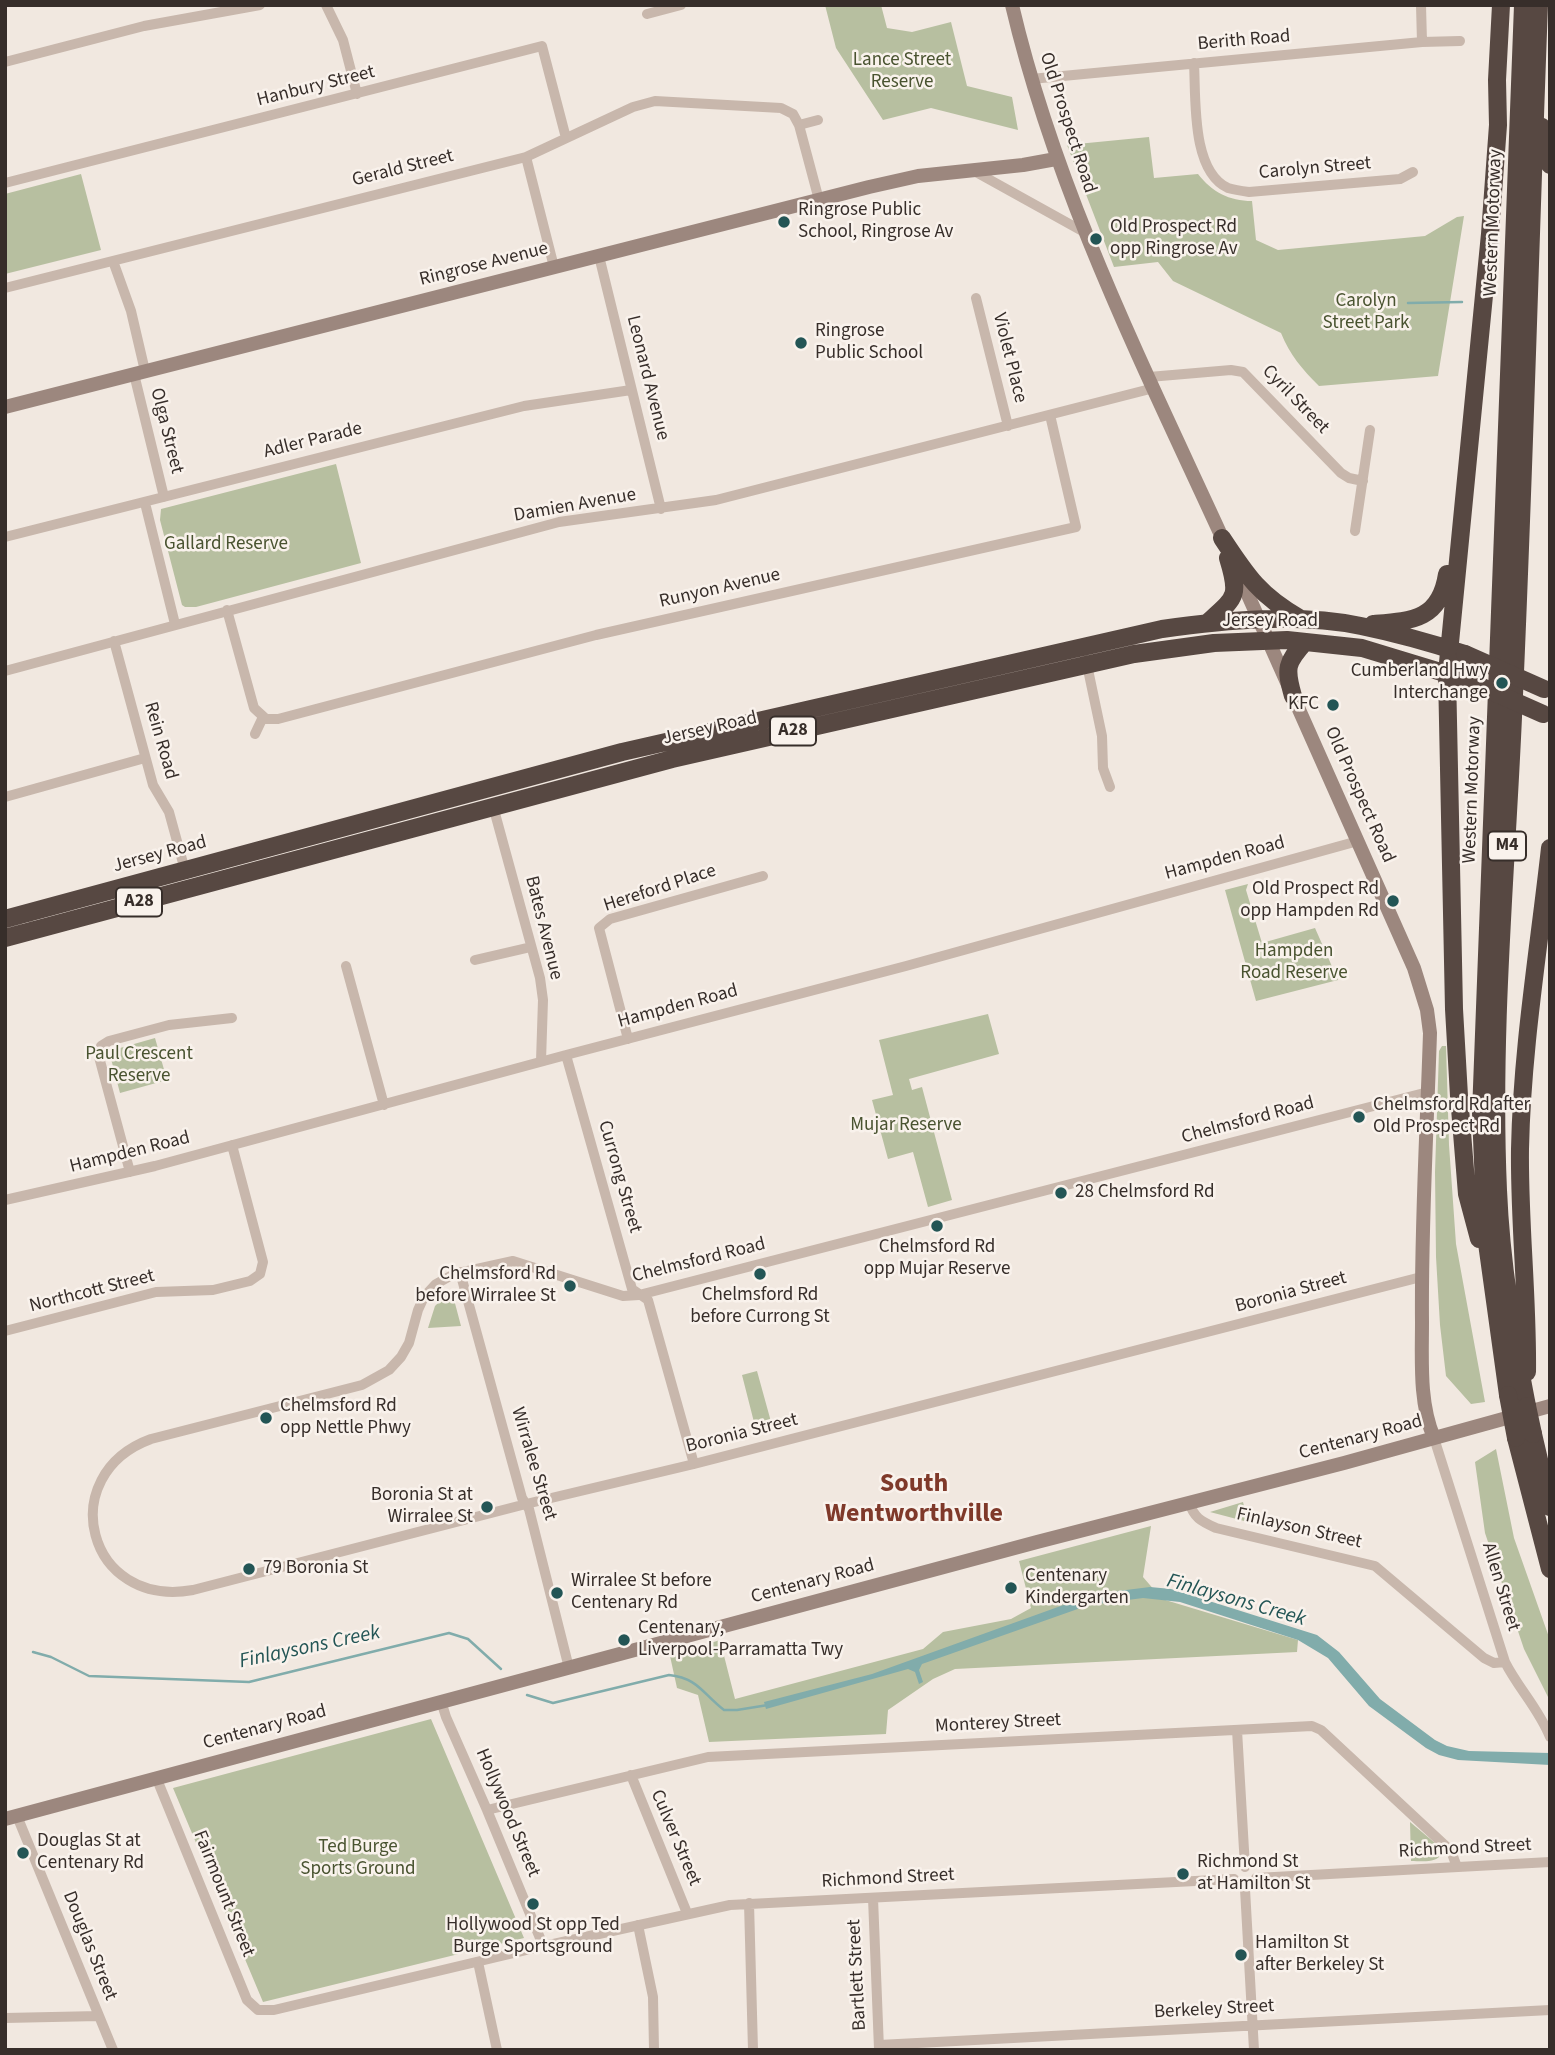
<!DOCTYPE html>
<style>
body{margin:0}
#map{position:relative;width:1555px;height:2055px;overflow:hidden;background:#f1e8e0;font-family:"Source Sans 3",sans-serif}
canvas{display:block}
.frame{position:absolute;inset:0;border:7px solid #372e2a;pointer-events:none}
</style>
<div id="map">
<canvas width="1555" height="2055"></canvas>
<div class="frame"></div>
</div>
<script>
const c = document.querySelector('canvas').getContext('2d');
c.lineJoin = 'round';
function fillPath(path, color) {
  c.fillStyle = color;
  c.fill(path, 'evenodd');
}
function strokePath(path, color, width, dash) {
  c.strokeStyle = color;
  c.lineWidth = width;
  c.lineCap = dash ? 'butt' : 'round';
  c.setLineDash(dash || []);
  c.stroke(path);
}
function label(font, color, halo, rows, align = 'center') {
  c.font = font + ' "Source Sans 3",sans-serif';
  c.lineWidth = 5;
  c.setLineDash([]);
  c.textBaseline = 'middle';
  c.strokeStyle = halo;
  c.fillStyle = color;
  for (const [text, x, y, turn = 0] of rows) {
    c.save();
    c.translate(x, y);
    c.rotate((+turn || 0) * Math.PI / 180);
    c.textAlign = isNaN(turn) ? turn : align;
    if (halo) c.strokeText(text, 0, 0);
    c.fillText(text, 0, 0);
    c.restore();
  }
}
fillPath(new Path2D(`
 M825 5H881L887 28 912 32 951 22 967 86 1012 97 1018 130 931 108 883 120 836 48Z
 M1149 137 1154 178 1198 174C1212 192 1229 201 1252 201L1256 240 1278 250 1425 236 1457 217 1464 216 1438 376 1319 386C1302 369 1290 355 1281 333L1173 281 1158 262 1114 267 1067 145Z
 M81 174 101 250 5 274V194Z
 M336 464 361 563 196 607H185L182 605 160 520 161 509Z
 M1248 884 1246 890 1262 943 1315 928 1338 980 1256 1001 1225 890Z
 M988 1014 999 1054 909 1079 912 1090 922 1087 952 1200 928 1207 913 1152 888 1159 872 1100 893 1095 879 1040Z
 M155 1038 167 1080 120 1093 110 1055 113 1050Z
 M1442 1046H1446L1449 1145 1456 1244 1485 1402 1471 1404 1446 1376 1440 1325 1436 1257 1435 1172 1439 1051Z
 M450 1291 452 1292 461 1326 428 1328 435 1306Z
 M757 1371 773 1429 757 1434 742 1375Z
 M1496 1449 1514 1538 1550 1640V1701L1524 1649 1485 1533 1475 1462Z
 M1243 1502 1248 1522 1210 1512Z
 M1151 1526 1143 1577 1162 1599 1298 1640 1297 1652 955 1669 933 1679 888 1710 886 1734 709 1742 698 1695 677 1688 670 1656 720 1640 735 1699 923 1649 943 1632 1011 1619 1031 1608 1019 1561Z
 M431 1719 524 1938 263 2002 173 1788Z
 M1410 1822 1441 1848 1442 1853C1437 1864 1421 1861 1411 1861Z`), '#b7bfa0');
fillPath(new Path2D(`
 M1150 1587 1171 1589 1317 1635 1339 1652 1380 1699 1435 1740 1447 1746 1469 1751 1550 1753V1765L1458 1760 1439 1755 1426 1748 1369 1706 1328 1658 1298 1640 1180 1602 1143 1598 1089 1605 922 1664 919 1670 923 1682 919 1684 915 1672 908 1669 766 1709 764 1702 872 1674 1094 1594Z`), '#81acab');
strokePath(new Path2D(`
 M1408 303 1462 302
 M33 1652 51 1657 89 1676 249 1682 449 1633 468 1639 501 1669
 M527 1695 553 1703 669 1675C698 1678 703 1694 724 1710H737L768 1705`), '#81acab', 2.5);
strokePath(new Path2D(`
 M326 5 343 40 357 94
 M1421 5 1422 42
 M647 14 681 5
 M5 62 144 26 260 5
 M1194 63C1196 98 1191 171 1228 188 1235 190 1242 191 1249 192L1400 179 1413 172
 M1031 79 1422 42 1460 41
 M799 125 818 120
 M526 157 554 267
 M974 171 1084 232
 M5 183 542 46 566 138
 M599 256 661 509
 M113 261 131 311 145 371
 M5 288 526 157 633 107 655 101 781 108 793 114 799 125 819 200
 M976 298 1008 426
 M134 374 164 497
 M1149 377 1231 370 1243 372 1341 473 1349 478 1363 481
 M145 503 175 624
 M1355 531 1370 430
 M5 537 524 406 631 390
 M227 610 254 708 266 719H278L596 635 1076 527 1050 415
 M114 641 153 785 169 812 186 874
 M1086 660 1102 736 1103 768 1110 787
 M5 671 559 522 716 500 1154 388
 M255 734 263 717
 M5 797 145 758
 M493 806 540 978 543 1000 541 1061
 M475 960 531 947
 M346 966 384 1105
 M628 1039 599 928 610 919 763 876
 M566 1055 632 1289 648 1300 694 1464
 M130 1172 99 1057 101 1046 109 1041 169 1025 232 1018
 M5 1200 155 1166 566 1055 906 966 1358 841
 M460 1272 522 1498 529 1509 569 1668
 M1421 1277 694 1464 526 1504 193 1590C87 1609 53 1475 151 1439L362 1385 389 1370 401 1357 409 1343 418 1310 424 1297 436 1284 454 1274 513 1261 623 1296 639 1295 1428 1092
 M5 1331 156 1292 213 1290 250 1281 260 1274 263 1262 232 1145
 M1434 1438 1505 1662C1518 1688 1539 1709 1550 1737
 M1189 1502C1194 1518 1201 1521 1216 1528L1375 1566 1484 1658 1494 1663 1505 1662
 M441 1701 446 1717 487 1810 540 1938
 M1237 1730 1245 1867
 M631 1775 687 1913
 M156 1777 247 2000 258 2010H274L535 1948
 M487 1810 708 1757 1312 1726 1321 1730 1451 1851 1457 1867
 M17 1816 113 2050
 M1256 1878 1550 1862
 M1245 1889 1254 2050
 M873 1898 879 2049
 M749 1903 753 2050
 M638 1925 653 1997 654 2050
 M549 1945 730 1905 1234 1879
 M478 1962 497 2050
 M5 2018 99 2016
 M879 2045 1550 2010`), '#c8b7ac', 10);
strokePath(new Path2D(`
 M1012 5C1057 196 1145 369 1226 546
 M5 407 869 187 918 176 1023 165 1056 159
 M1236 568 1414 968 1427 1010 1430 1033C1427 1129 1421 1225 1422 1322 1422 1360 1419 1403 1434 1438
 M5 1819 1037 1542 1344 1463 1550 1406`), '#9c877e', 14);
strokePath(new Path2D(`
 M1542 127 1550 165
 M1222 538C1247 576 1260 596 1301 619
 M1207 623C1236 597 1240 597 1228 558
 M1373 624C1412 621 1440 620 1447 574
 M1293 696C1285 668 1286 663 1305 642
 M5 919 622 752 1162 629C1226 620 1297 613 1361 626 1395 633 1431 643 1465 654
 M5 938 672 759 1134 654 1214 643 1287 640 1362 648 1464 679
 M1479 1239 1467 1194 1459 1096 1454 1009 1447 673 1490 234 1498 125 1497 80 1501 5
 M1527 1372C1528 1297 1519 1223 1520 1149 1522 1048 1539 948 1550 848
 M1508 1395 1486 1236 1481 1113 1523 5
 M1527 1406C1513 1334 1501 1263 1498 1190 1491 1033 1506 874 1513 717 1524 480 1530 243 1539 5
 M1533 1434 1550 1507
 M1516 1438 1550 1569`), '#574842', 18);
strokePath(new Path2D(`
 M1465 654 1544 689
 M1464 679 1543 714
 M1508 1395 1516 1438
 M1527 1406 1533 1434`), '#574842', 18);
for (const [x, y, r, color] of [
 [784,222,7,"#235555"],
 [1096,239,7,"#235555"],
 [801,343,7,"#235555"],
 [1502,683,7,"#235555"],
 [1333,705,7,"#235555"],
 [1393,901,7,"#235555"],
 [1359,1117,7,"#235555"],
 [1061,1193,7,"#235555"],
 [937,1226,7,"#235555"],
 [760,1274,7,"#235555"],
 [570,1286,7,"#235555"],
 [266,1418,7,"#235555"],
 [487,1507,7,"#235555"],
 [249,1569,7,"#235555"],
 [1011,1588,7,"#235555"],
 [557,1593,7,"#235555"],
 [624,1640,7,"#235555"],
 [23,1853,7,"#235555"],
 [1183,1874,7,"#235555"],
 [533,1904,7,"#235555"],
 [1241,1955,7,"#235555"]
]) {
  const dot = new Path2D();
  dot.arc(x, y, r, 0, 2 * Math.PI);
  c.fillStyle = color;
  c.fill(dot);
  strokePath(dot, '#f9f2ec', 2.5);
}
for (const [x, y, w] of [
 [793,731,46],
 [1507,846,38],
 [139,902,46]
]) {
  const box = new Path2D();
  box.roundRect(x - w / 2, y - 14.5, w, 29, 5);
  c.fillStyle = '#f9f2ec';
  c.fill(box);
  strokePath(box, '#372e2a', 2);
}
label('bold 18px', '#372e2a', null, [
 ["A28",793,731],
 ["M4",1507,846],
 ["A28",139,902]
]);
label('19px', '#372e2a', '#f9f2ec', [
 ["Berith Road",1244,41,-5],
 ["Hanbury Street",316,87,-14],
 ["Old Prospect Road",1067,123,72],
 ["Gerald Street",403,169,-14],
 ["Carolyn Street",1315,169,-5],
 ["Western Motorway",1494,223,-88],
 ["Ringrose Avenue",484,265,-14],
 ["Violet Place",1009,358,76],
 ["Leonard Avenue",647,378,76],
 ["Cyril Street",1295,400,46],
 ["Olga Street",166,431,76],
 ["Adler Parade",313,441,-14],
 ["Damien Avenue",575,506,-10],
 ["Runyon Avenue",720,589,-13],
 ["Jersey Road",1270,622],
 ["Jersey Road",710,729,-13],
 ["Rein Road",160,741,74],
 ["Western Motorway",1473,790,-88],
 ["Old Prospect Road",1359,795,66],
 ["Jersey Road",160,855,-15],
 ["Hampden Road",1225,859,-15],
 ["Hereford Place",660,889,-18],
 ["Bates Avenue",543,928,76],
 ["Hampden Road",678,1007,-15],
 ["Chelmsford Road",1248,1121,-15],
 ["Hampden Road",130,1153,-14],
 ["Currong Street",619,1177,74],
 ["Chelmsford Road",699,1261,-14],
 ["Northcott Street",92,1292,-14],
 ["Boronia Street",1291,1293,-15],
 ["Boronia Street",742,1434,-14],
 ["Centenary Road",1361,1438,-15],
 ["Wirralee Street",533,1464,73],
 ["Finlayson Street",1299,1529,13],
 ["Centenary Road",813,1582,-15],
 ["Allen Street",1500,1587,73],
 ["Monterey Street",998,1724,-3],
 ["Centenary Road",265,1728,-15],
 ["Hollywood Street",507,1813,67],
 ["Culver Street",675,1838,67],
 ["Richmond Street",1465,1849,-3],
 ["Richmond Street",888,1879,-3],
 ["Fairmount Street",223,1894,68],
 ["Douglas Street",89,1946,68],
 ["Bartlett Street",858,1975,-93],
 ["Berkeley Street",1214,2010,-3]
]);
label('19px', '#495330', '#f9f2ec', [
 ["Lance Street",902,61],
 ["Reserve",902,83],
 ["Carolyn",1366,302],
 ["Street Park",1366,324],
 ["Gallard Reserve",226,545],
 ["Hampden",1294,952],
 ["Road Reserve",1294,974],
 ["Paul Crescent",139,1055],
 ["Reserve",139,1077],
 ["Mujar Reserve",906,1126],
 ["Ted Burge",358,1848],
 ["Sports Ground",358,1870]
]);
label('19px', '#372e2a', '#f9f2ec', [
 ["Ringrose Public",798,211],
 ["School, Ringrose Av",798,233],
 ["Old Prospect Rd",1110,228],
 ["opp Ringrose Av",1110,250],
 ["Ringrose",815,332],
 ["Public School",815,354],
 ["Cumberland Hwy",1488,672,"right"],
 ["Interchange",1488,694,"right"],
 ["KFC",1319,705,"right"],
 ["Old Prospect Rd",1379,890,"right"],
 ["opp Hampden Rd",1379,912,"right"],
 ["Chelmsford Rd after",1373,1106],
 ["Old Prospect Rd",1373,1128],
 ["28 Chelmsford Rd",1075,1193],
 ["Chelmsford Rd",937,1248,"center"],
 ["opp Mujar Reserve",937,1270,"center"],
 ["Chelmsford Rd",556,1275,"right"],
 ["before Wirralee St",556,1297,"right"],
 ["Chelmsford Rd",760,1296,"center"],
 ["before Currong St",760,1318,"center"],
 ["Chelmsford Rd",280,1407],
 ["opp Nettle Phwy",280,1429],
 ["Boronia St at",473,1496,"right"],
 ["Wirralee St",473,1518,"right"],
 ["79 Boronia St",263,1569],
 ["Centenary",1025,1577],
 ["Kindergarten",1025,1599],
 ["Wirralee St before",571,1582],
 ["Centenary Rd",571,1604],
 ["Centenary,",638,1629],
 ["Liverpool-Parramatta Twy",638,1651],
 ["Douglas St at",37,1842],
 ["Centenary Rd",37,1864],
 ["Richmond St",1197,1863],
 ["at Hamilton St",1197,1885],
 ["Hollywood St opp Ted",533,1926,"center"],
 ["Burge Sportsground",533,1948,"center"],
 ["Hamilton St",1255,1944],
 ["after Berkeley St",1255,1966]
], 'left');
label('italic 21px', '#235555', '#f9f2ec', [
 ["Finlaysons Creek",1236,1601,16],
 ["Finlaysons Creek",310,1648,-12]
]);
label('bold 26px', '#7f392a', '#f9f2ec', [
 ["South",914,1485],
 ["Wentworthville",914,1515]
]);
</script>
